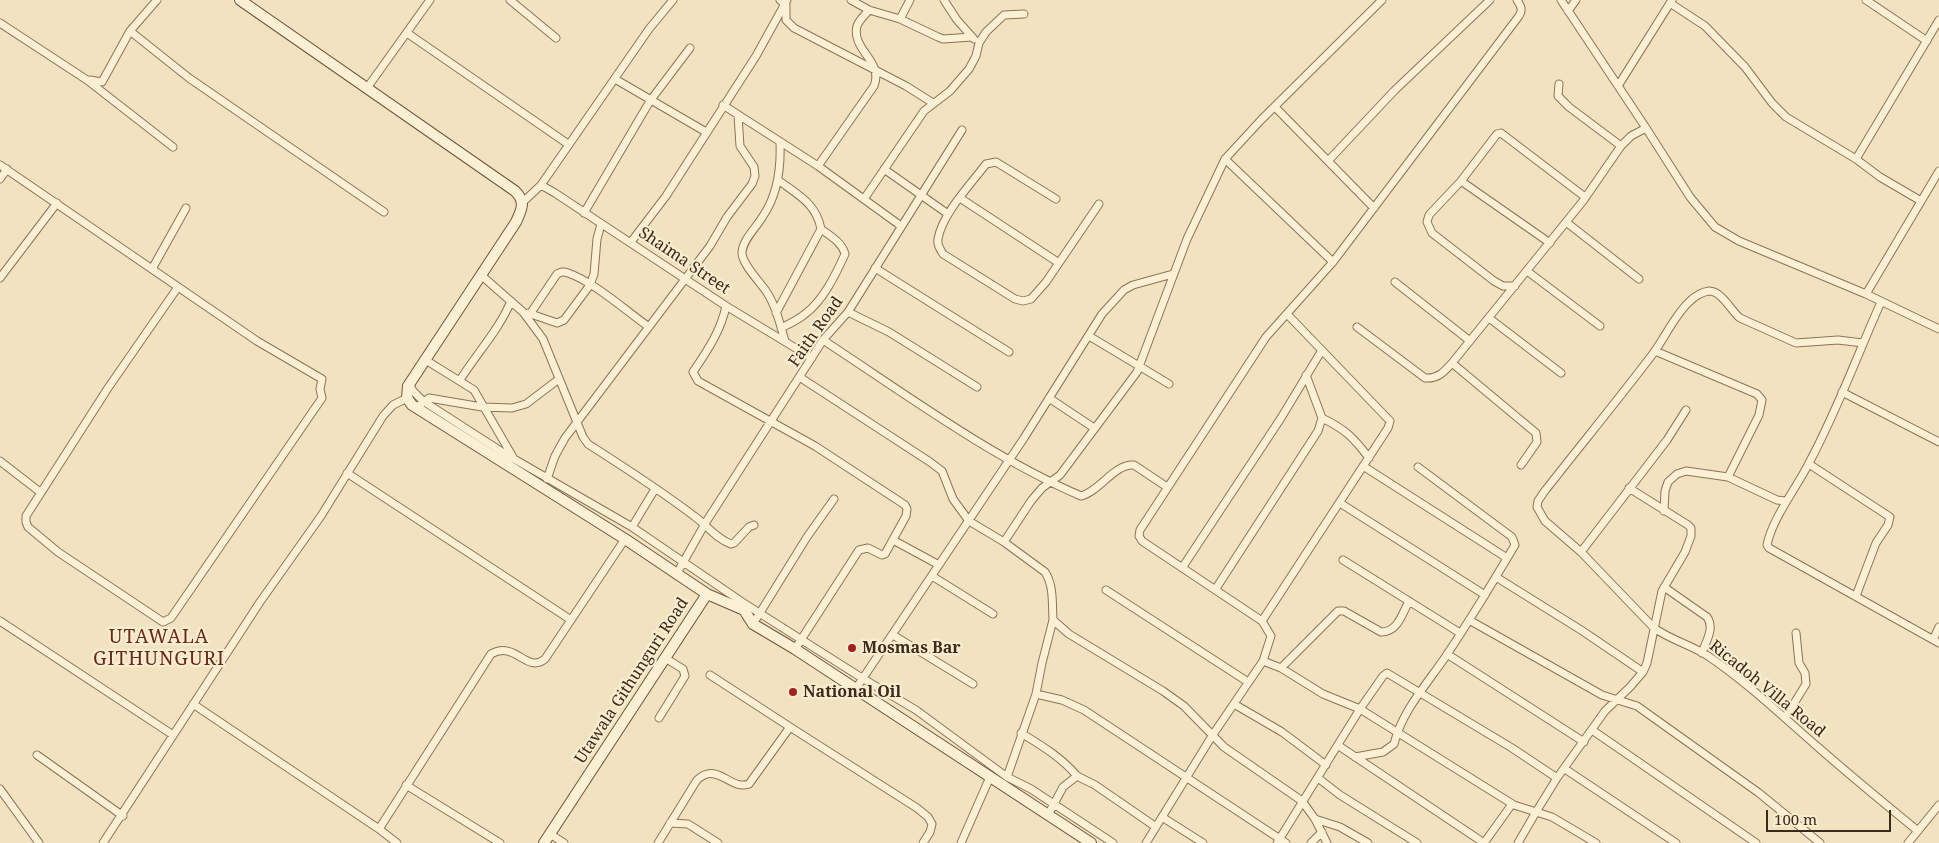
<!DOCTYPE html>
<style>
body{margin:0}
#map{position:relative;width:1939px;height:843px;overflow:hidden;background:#f2e3c0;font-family:"Noto Serif",serif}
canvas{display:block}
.scale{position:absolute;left:1766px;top:810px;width:125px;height:22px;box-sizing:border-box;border:2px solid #3b2b1c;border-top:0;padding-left:6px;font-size:15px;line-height:18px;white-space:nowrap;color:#3b2b1c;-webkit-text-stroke:4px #f9edd0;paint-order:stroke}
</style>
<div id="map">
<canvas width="1939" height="843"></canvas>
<div class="scale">100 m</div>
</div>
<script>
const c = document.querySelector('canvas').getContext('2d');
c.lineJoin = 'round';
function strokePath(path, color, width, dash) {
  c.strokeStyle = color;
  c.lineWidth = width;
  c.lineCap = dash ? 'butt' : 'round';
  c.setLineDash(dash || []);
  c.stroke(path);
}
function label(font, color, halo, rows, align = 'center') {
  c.font = font + ' "Noto Serif",serif';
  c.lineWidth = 4.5;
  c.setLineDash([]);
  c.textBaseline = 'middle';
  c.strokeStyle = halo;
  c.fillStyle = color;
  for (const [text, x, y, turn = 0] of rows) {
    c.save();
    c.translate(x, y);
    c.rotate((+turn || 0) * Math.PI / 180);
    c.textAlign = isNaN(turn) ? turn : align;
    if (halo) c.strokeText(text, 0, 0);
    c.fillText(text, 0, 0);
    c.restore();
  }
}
const street = new Path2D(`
 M510 0 556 38
 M780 0 786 5V20L794 28 906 86 933 103
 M851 0 869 10 900 19 938 37 943 39 972 37
 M944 0 957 20 974 39
 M1561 0 1646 128 1690 197 1715 227 1739 241 1866 294 1939 329
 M1866 0 1927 41
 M1670 3 1705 26 1745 67 1772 103 1786 117 1856 159 1880 177 1921 201
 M1568 11 1576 0
 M900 19 910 0
 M0 23 87 80 173 147
 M130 31 189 78 384 212
 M407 33 568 144
 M615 79 706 132
 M90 80 102 82 130 31 157 0
 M1559 84 1558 96 1569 107 1621 146
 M1618 86 1672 0
 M367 88 430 0
 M723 105 818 166 901 226
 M1275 107 1374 208
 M780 143C781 169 778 194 763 216 757 227 743 239 742 252 741 263 760 282 766 291 776 306 780 324 785 341
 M1225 159 1333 262
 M1856 159 1939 20
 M1328 161 1395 90 1490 0
 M0 165 257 341 322 379 320 389 322 398 171 618 163 622 58 552 28 527 26 522V516L108 388 178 287
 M818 166 874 86C884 61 851 50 857 26 859 20 865 15 869 10
 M884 169 948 214
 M0 179 7 169
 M1461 181 1550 243
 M541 185 555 193 726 306 812 358
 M960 198 1059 263
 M864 199 924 111 950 91 969 69 976 56 979 43 986 32 1004 15 1024 14
 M1056 199 996 162 986 164C971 184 942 214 938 239 937 245 940 249 943 254L1015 299 1023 301 1031 299 1046 282 1099 204
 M523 202 541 185 649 29 673 0
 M584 213 650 101 690 48
 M1566 222 1639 279
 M631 242 666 196 756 56 787 0
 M875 268 1009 352
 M152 269 186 208
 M1527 271 1600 326
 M481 275 523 312 543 339 583 437 588 444C624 467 660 490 694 516 707 525 715 538 731 544L734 543 749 527 754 525
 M0 278 57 203
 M1395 282 1470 341
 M1515 286H1503L1494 281 1432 233 1427 222 1429 215 1461 181 1497 134 1501 133 1585 197
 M1866 294 1939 171
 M1881 302C1857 356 1837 411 1809 463 1797 487 1772 519 1767 545L1769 548 1939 643
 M726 306C721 331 707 351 693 372L698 381 815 446 905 505 907 509 906 516 885 554 882 555 868 548 859 550 795 649
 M848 312 889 332 977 387
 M528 313 557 323 564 320 590 285 594 274 597 239 601 224
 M776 313 821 229C816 203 798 195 778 180
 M530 314 557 274C561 272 563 271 568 273 594 282 625 310 649 327
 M1489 318 1561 373
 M1357 327 1425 378C1438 379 1444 372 1452 363L1583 201 1621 146 1631 136 1646 128
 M781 328C789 324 798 320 805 314 823 301 836 274 845 254 842 242 830 236 821 229
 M1089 336 1169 384
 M823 340C907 395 989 456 1081 496 1099 492 1115 463 1134 465L1167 487
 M1863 343 1838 340 1796 343 1740 318C1731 311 1722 291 1709 291 1702 292 1694 297 1689 302 1674 316 1665 338 1652 355 1617 401 1580 446 1544 492L1538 501 1537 507 1545 521 1581 552 1654 628C1671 640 1691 645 1708 656 1748 683 1783 717 1819 748 1852 777 1885 804 1918 831
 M1655 351 1757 394 1762 400 1759 415 1728 477
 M424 359 474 390 514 459 632 527 742 602 862 678 916 710 1007 777 1031 789 1113 843
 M1452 363 1536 433 1537 442 1521 465
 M1306 375 1322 418C1345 429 1354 438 1369 458
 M801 378 930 462 942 471 953 499 969 521 1004 542 1045 572C1054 586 1052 604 1053 620L1069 634 1163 691 1184 706 1224 747 1302 801 1315 819 1327 843
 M460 380C477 353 499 330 511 301
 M409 383 413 391 423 401 513 459
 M1842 392 1939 442
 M1049 398 1094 428
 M416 408 429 398 482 407 512 408 526 404 559 379
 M0 461 40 492
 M1809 464 1890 517 1888 525 1876 543 1856 596
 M1363 466 1507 558
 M347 473 571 620
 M547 479 555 456 565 438 710 246 727 217 752 184 755 176 754 167 740 146 738 115
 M1340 503 1485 595
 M1664 511 1665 491 1668 482 1677 474 1686 471 1728 477 1777 500 1786 501
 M632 527 655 489
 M893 540 939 565
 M1004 542 1031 501 1042 488 1060 475 1137 372 1187 239 1225 159 1261 120 1382 0
 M1581 552 1667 440 1686 410
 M1343 560 1460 633
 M1182 568 1281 418 1322 350
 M676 575 706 522 823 340 848 312 962 130
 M932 576 993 614
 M1496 577 1581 630 1643 672
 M1664 587 1707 617C1715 628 1706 641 1702 653
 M1106 590 1248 682
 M1215 590 1318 431 1322 418
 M1469 620 1602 695 1637 706 1759 793 1820 843
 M0 621 173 735
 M1262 621 1388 428 1390 421 1287 314
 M753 624 807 537 834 499
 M893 635 973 684
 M1933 640 1939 627
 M1447 654 1584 742
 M1263 661 1281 668 1323 694 1360 709 1514 805 1552 817 1596 843
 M1281 668 1338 611H1344L1381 632C1398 632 1402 614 1409 601
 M855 690 1024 438 1102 314 1124 290 1133 285 1173 274
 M1036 694 1062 700 1084 710 1286 843
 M193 704 379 829 491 654C516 640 526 674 545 659L625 539
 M1234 704 1282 732 1326 765
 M659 718 685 676 683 669 665 658
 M1785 718 1806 684 1805 673 1799 663 1796 633
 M790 727 917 808 928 817 932 824 930 832 923 843
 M1592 730 1756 843
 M1021 733C1042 746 1061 757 1077 776
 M1339 746 1484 843
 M37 755 123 816
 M1355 757 1383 752 1394 744C1402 711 1427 684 1446 656 1470 620 1493 582 1515 545L1512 537 1418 467
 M1565 769 1676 843
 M1007 777 1036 694 1042 663 1053 620
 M1318 778 1340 795 1417 843
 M406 785 500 843
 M0 789 39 843
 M1048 815 1063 787 1077 776 1095 785 1156 827
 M1162 817 1203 843
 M1315 819 1340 827 1368 843
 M670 823 688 824 718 843
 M379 829 397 843
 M550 834 564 843
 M103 843 260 602 321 516 383 416 393 405 407 398
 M658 843 697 780C718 761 730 791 749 784L790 727 710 675
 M961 843 990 777
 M1146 843 1212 736 1263 661 1271 636 1262 621 1142 541 1139 536 1140 530 1266 337 1333 262 1519 16C1523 10 1521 6 1517 0
 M1277 843 1360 709 1383 676 1387 673 1512 748 1557 778
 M1311 843 1322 832
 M1484 843 1512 804
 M1518 843 1536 812 1557 778 1605 711 1630 687 1643 672 1647 663 1662 591 1685 552 1691 536V528L1688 525 1629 488
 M1908 843 1939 805`);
const secondary = new Path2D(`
 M240 0 515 191C526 202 522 209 516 222L408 386 407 398 412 405 625 539 707 594 744 610 753 624 795 649 1091 843
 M544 843 707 594`);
strokePath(street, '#8d7356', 9);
strokePath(secondary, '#6f5439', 12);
strokePath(street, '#fcf0d4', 7);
strokePath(secondary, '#fcf0d4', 10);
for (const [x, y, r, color] of [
 [852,648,5,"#a32021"],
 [793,692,5,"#a32021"]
]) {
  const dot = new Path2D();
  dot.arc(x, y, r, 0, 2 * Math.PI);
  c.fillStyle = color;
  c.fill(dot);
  strokePath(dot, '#f9edd0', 2);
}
label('16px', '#3b2b1c', '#f9edd0', [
 ["Shaima Street",684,261,34],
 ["Faith Road",816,332,-55],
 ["Utawala Githunguri Road",632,681,-57],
 ["Ricadoh Villa Road",1767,689,39]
]);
label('bold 16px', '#3b2b1c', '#f9edd0', [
 ["Mosmas Bar",862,648],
 ["National Oil",803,692]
], 'left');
c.letterSpacing = '1px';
label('19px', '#6c2917', '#f9edd0', [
 ["UTAWALA",159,638],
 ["GITHUNGURI",159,660]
]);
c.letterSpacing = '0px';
</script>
